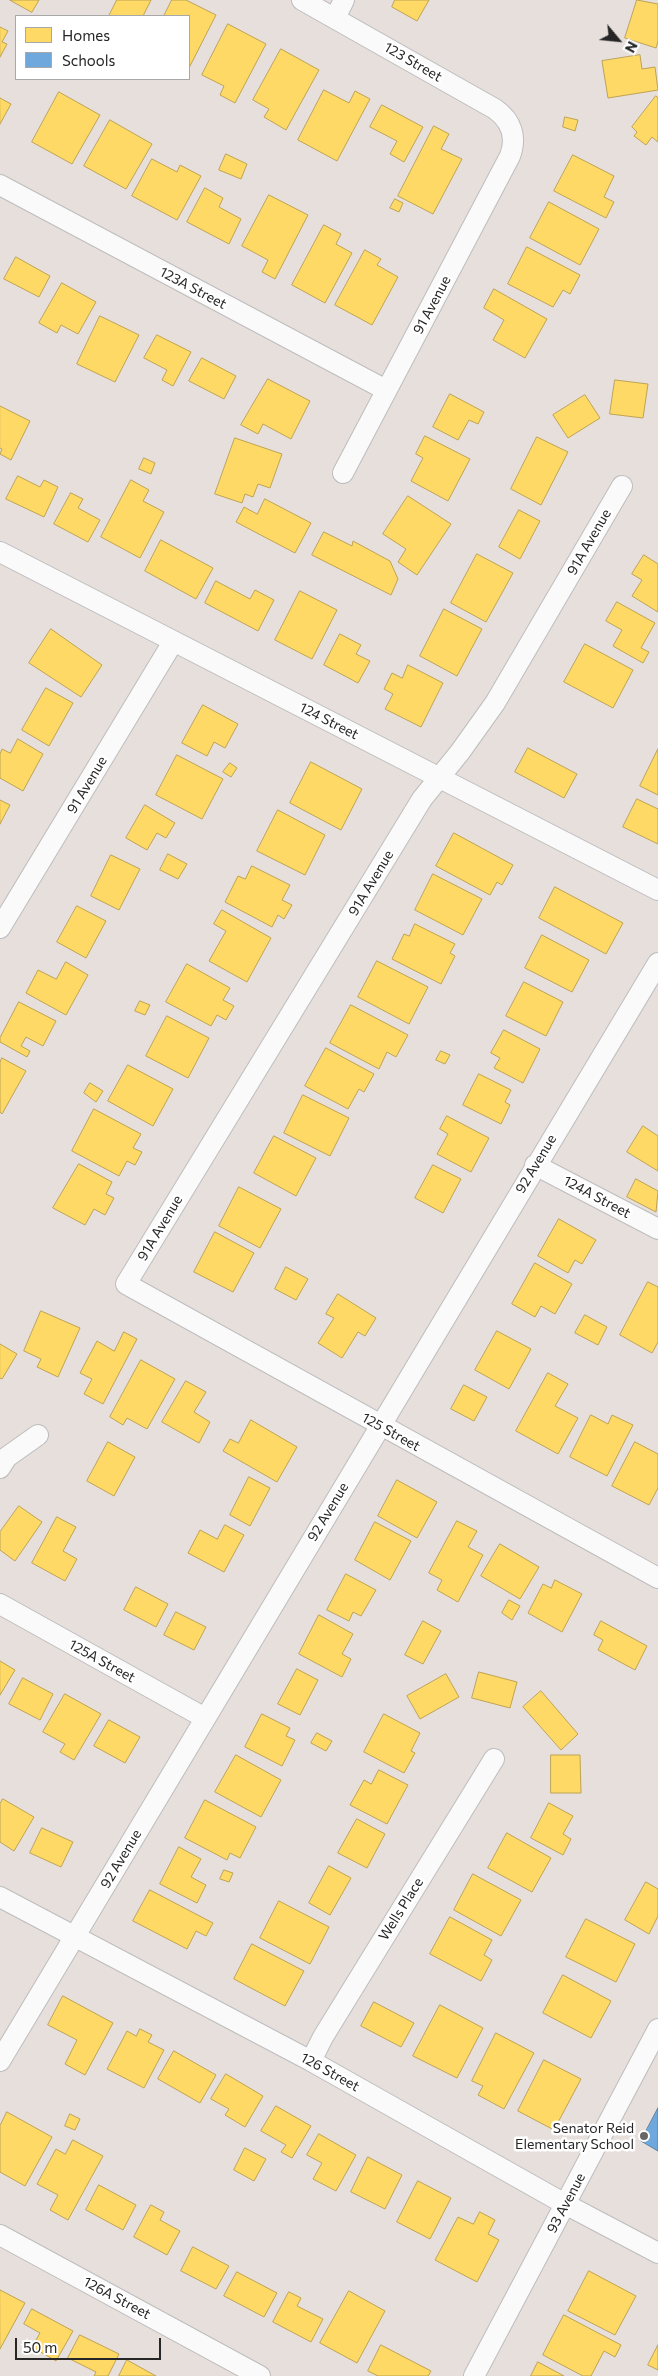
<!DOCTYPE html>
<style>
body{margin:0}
#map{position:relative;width:658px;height:2376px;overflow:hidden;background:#e6dfdb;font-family:Commissioner,sans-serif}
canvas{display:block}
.legend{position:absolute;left:15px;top:15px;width:175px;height:65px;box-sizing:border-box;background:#fff;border:1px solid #a8a8a8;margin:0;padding:6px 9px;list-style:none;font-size:15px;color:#262626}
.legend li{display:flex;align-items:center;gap:10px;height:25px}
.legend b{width:25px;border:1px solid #a8a8a8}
.north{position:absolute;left:593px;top:15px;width:50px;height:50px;-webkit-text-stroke:4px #fff;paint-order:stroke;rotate:118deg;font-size:14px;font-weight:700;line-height:20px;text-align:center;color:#262626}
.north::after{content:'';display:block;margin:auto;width:18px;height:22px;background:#262626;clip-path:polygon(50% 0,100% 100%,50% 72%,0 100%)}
.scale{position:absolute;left:15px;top:2338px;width:146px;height:22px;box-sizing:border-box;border:2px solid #262626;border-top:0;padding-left:6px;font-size:15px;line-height:18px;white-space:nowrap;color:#262626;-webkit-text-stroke:4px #fff;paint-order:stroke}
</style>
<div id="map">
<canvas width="658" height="2376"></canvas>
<ul class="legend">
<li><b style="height:14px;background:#ffd966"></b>Homes</li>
<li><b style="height:14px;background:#6fa8dc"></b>Schools</li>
</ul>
<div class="north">N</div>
<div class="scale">50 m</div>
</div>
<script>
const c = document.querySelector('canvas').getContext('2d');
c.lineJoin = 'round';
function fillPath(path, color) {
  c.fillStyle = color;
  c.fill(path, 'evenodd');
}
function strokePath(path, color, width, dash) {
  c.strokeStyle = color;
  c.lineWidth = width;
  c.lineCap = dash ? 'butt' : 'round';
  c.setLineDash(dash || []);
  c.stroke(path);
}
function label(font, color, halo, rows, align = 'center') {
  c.font = font + ' Commissioner,sans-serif';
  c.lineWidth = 5;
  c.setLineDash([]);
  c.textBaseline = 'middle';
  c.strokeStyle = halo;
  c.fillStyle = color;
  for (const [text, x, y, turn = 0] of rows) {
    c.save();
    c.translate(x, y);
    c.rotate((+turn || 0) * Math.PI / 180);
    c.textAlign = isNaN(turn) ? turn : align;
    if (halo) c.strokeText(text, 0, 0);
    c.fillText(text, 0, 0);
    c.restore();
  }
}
const homes = new Path2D(`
 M10 0H39L32 12Z
 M117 0H151L143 16H109Z
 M172 0H186L216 15 189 68V16H164Z
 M395 0H429L417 21 392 7Z
 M637 0 658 4V41L656 48 625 38Z
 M228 24 266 44 235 103 220 95 224 86 202 75Z
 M0 27 8 31 2 42 7 44 0 57Z
 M281 49 319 70 286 130 264 117 269 109 253 100Z
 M640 55 642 69 655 67 658 90 608 98 602 61Z
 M324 90 349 103 355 91 370 99 337 161 298 140Z
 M59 92 100 115 72 164 32 142Z
 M656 96 658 98V142L652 137 646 145 634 136 637 132 632 127Z
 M0 98 11 104 0 124Z
 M382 105 423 127 404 162 390 154 397 141 370 127Z
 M565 117 578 120 575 131 563 127Z
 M110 120 152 144 126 189 84 166Z
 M434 126 449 134 441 149 462 159 433 214 398 196Z
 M226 154 247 164 241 179 219 170Z
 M573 155 614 176 604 197 614 202 606 218 554 191Z
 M152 159 177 172 180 165 201 176 177 220 132 196Z
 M205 188 223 198 219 207 241 219 229 244 187 222Z
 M269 195 308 215 275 279 262 272 268 260 242 246Z
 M395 199 403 203 399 212 390 208Z
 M549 202 599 229 580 265 530 238Z
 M324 225 341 234 336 244 352 253 325 303 292 285Z
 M527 247 580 275 570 294 563 290 553 307 508 284Z
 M365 250 381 259 377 265 398 277 372 325 335 305Z
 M16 257 50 276 39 297 4 279Z
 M62 283 96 302 78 334 61 325 57 333 39 323Z
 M494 289 547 319 525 358 493 340 504 320 484 308Z
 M100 316 139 335 115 382 77 364Z
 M157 335 191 352 173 386 162 380 167 370 144 358Z
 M202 358 236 376 224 399 189 381Z
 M268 379 310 401 291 439 263 424 258 434 241 425Z
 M615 380 648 384 643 418 610 414Z
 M450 394 484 412 478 424 469 420 458 440 433 427Z
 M585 395 600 418 568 438 553 415Z
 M0 406 30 421 11 460 0 454 2 449 0 448Z
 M425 436 470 459 448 501 411 481 423 458 416 454Z
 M537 437 568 452 541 505 511 489Z
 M235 438 282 454 270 488 258 484 253 497 245 494 242 503 215 494Z
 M144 458 155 463 151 474 139 469Z
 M18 476 40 487 44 480 58 487 44 517 6 499Z
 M131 480 149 490 143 501 164 512 140 558 101 537Z
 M71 493 83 499 78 508 100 520 88 542 54 524Z
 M408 496 451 524 417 575 398 562 406 549 383 534Z
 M265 499 311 523 295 553 236 522 244 507 257 514Z
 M519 510 540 521 520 559 499 547Z
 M324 532 352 546 353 541 390 561 398 579 391 595 312 555Z
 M161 540 213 568 196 599 145 571Z
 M477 554 513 573 486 622 451 603Z
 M644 555 658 564V612L632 596 642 580 632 574Z
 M216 581 250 599 255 590 274 600 258 631 205 603Z
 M300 591 337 610 312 659 275 640Z
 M617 602 655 623 641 648 649 652 643 663 613 646 622 630 606 621Z
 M444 609 482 629 457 676 420 656Z
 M51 629 102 665 81 697 29 663Z
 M340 634 361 645 356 654 370 661 358 683 324 665Z
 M585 644 633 670 613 708 564 682Z
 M408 665 443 683 421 727 385 709 393 694 384 689 392 673 402 678Z
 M46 688 73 703 49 746 22 730Z
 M203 705 238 724 225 748 214 742 207 756 182 743Z
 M18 739 43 754 23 791 0 778V754L2 749 10 753Z
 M528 748 577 774 564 798 515 772Z
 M658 749V795L640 786Z
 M177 755 223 779 202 819 156 795Z
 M311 762 362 789 341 830 290 803Z
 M230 763 237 768 231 777 223 772Z
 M637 799 658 809V844L623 827Z
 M0 800 10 805 0 824Z
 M145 805 175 823 166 838 157 833 147 850 126 838Z
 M278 810 325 835 305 875 257 851Z
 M454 833 513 865 502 885 497 882 490 895 436 866Z
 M168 854 187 864 178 879 160 870Z
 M111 855 140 869 119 910 91 896Z
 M252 866 290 885 282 900 292 905 284 919 278 915 272 927 225 902 238 876 245 879Z
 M433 874 482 899 463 935 415 910Z
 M555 887 623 923 606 954 539 918Z
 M77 906 106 921 86 958 57 942Z
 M222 910 271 938 247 982 209 961 226 931 214 924Z
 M415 924 455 944 450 953 455 956 441 984 392 959 404 934 409 936Z
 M542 935 589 960 572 992 525 968Z
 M377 961 428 987 409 1024 358 997Z
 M66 962 88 975 66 1015 26 993 38 970 56 979Z
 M187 964 230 988 223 1000 234 1006 226 1020 217 1015 211 1026 166 1002Z
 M524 982 563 1002 546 1036 506 1016Z
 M140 1001 150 1005 145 1015 135 1011Z
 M19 1002 56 1021 43 1046 26 1037 21 1046 30 1051 27 1057 0 1042V1038Z
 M351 1005 408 1035 396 1057 387 1052 379 1069 330 1043Z
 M167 1016 209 1038 188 1078 146 1056Z
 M504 1030 540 1049 523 1083 494 1068 500 1058 491 1053Z
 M326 1048 374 1074 364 1092 359 1089 348 1109 305 1086Z
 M441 1051 450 1055 445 1064 436 1060Z
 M2 1058 26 1071 2 1114 0 1112V1063Z
 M128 1065 173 1089 153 1126 108 1101Z
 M479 1074 511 1090 505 1102 510 1105 501 1124 463 1105Z
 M90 1083 103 1091 96 1102 84 1093Z
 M303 1095 349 1118 330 1156 284 1133Z
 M94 1109 141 1134 133 1148 142 1152 135 1165 127 1161 119 1176 72 1151Z
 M447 1116 489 1138 471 1172 437 1154 448 1134 440 1129Z
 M643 1126 658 1136V1171L627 1152Z
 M274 1136 316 1158 296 1196 254 1173Z
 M79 1164 112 1182 106 1194 114 1198 105 1215 94 1209 85 1225 53 1208Z
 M433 1165 461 1179 443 1213 415 1198Z
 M636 1179 658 1191 656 1212 627 1197Z
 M239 1187 281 1209 260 1248 219 1226Z
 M559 1219 596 1240 582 1264 575 1260 568 1273 538 1256Z
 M215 1232 254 1253 233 1292 194 1272Z
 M535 1263 572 1284 555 1314 541 1306 535 1317 512 1304Z
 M286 1267 308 1279 296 1300 275 1289Z
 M648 1282 658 1287V1342L652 1353 620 1335Z
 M338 1294 376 1318 365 1336 358 1332 342 1358 318 1343 334 1318 326 1314Z
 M41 1311 80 1328 58 1377 37 1367 41 1359 24 1351Z
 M585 1315 607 1327 598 1345 575 1333Z
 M497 1331 531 1349 509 1389 475 1370Z
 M124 1332 137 1339 103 1404 84 1394 92 1379 80 1373 97 1341 114 1351Z
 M0 1344 17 1354 2 1379 0 1378Z
 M141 1360 175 1379 147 1429 127 1418 123 1425 110 1417Z
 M548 1373 568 1384 555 1406 578 1418 558 1454 516 1431Z
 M186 1381 206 1392 194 1412 210 1422 199 1443 162 1422Z
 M464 1385 487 1397 474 1421 451 1409Z
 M591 1415 608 1424 612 1415 633 1425 607 1476 570 1457Z
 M251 1420 297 1447 277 1482 223 1451 230 1439 238 1443Z
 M108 1442 135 1457 114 1496 87 1481Z
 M635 1442 658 1454V1488L649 1505 612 1486Z
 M249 1477 270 1488 250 1526 230 1515Z
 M397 1480 437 1502 417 1538 378 1516Z
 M19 1506 42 1522 15 1561 0 1550V1532Z
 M57 1517 76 1527 63 1551 77 1559 65 1581 32 1563Z
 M457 1521 477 1531 468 1547 483 1555 458 1602 437 1590 442 1580 429 1573Z
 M375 1522 411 1541 390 1580 355 1560Z
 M225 1525 244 1535 224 1572 188 1553 200 1530 217 1539Z
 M500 1544 539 1567 520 1599 481 1576Z
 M346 1574 376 1590 361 1616 353 1612 349 1621 327 1610Z
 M555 1580 582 1594 562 1632 528 1613 543 1584 551 1588Z
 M136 1587 168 1604 156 1627 124 1610Z
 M509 1600 520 1606 512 1620 502 1613Z
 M176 1612 206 1627 194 1650 164 1635Z
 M319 1615 353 1634 342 1654 351 1659 342 1677 299 1654Z
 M423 1621 441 1631 423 1664 405 1655Z
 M601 1621 647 1646 635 1670 598 1650 603 1640 594 1635Z
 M0 1661 15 1670 0 1695Z
 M297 1669 318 1680 300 1715 278 1704Z
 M479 1672 517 1682 510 1708 472 1698Z
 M446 1674 459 1697 420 1719 407 1696Z
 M23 1678 53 1694 40 1720 9 1704Z
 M541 1691 578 1734 561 1750 523 1707Z
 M65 1694 101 1714 74 1760 60 1752 65 1744 43 1732Z
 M262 1714 290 1728 286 1736 295 1740 282 1766 245 1747Z
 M384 1714 420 1733 411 1751 415 1753 404 1773 364 1752Z
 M109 1720 140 1737 125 1763 94 1746Z
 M317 1733 332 1741 326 1751 311 1743Z
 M236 1755 281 1780 261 1817 215 1792Z
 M551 1755H580L581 1793H551Z
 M379 1770 408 1785 387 1824 350 1805 364 1780 371 1784Z
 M3 1799 34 1817 14 1851 0 1842V1804Z
 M205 1800 256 1827 240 1858 230 1853 227 1860 185 1838Z
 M549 1803 573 1816 563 1834 571 1839 563 1855 531 1838Z
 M357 1819 385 1834 367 1868 338 1853Z
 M42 1828 73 1842 61 1867 30 1853Z
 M507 1833 551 1858 532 1892 488 1868Z
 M179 1847 201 1859 191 1877 206 1885 197 1903 160 1884Z
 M329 1866 351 1878 330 1915 309 1903Z
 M224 1870 233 1873 229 1882 220 1879Z
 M473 1874 521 1900 501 1936 454 1910Z
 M646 1882 658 1889V1916L649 1934 625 1920Z
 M150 1890 213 1923 206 1936 196 1931 187 1949 133 1921Z
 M279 1901 329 1927 310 1964 260 1938Z
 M450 1917 492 1940 484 1955 492 1960 481 1981 430 1954Z
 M586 1919 635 1944 616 1982 566 1957Z
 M252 1944 304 1971 285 2006 234 1979Z
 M563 1975 611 2001 591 2038 543 2013Z
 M63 1996 113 2023 85 2075 65 2064 77 2040 48 2025Z
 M374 2002 414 2023 401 2047 361 2026Z
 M440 2005 483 2028 457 2078 413 2056Z
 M140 2029 152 2035 148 2042 164 2050 144 2088 107 2069 127 2031 136 2036Z
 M496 2033 534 2053 504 2109 478 2095 483 2086 472 2081Z
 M174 2051 216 2075 200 2103 158 2079Z
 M544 2060 581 2079 554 2130 518 2111Z
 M226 2074 263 2096 245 2127 225 2115 229 2109 211 2099Z
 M276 2106 311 2126 292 2158 281 2152 286 2145 261 2131Z
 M7 2112 52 2137 25 2186 0 2172V2126Z
 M70 2114 80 2119 75 2130 65 2126Z
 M319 2134 356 2155 336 2191 313 2179 322 2163 307 2155Z
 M73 2140 103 2156 68 2220 50 2210 58 2195 37 2184 56 2149 65 2154Z
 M245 2148 266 2159 254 2181 234 2170Z
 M368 2157 402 2175 385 2209 351 2192Z
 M418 2181 451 2198 430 2239 397 2222Z
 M99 2185 136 2205 123 2230 86 2210Z
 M151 2205 164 2212 160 2220 180 2231 167 2255 134 2237Z
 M480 2212 495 2220 488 2234 499 2240 477 2282 435 2260 458 2217 473 2224Z
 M193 2247 229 2266 216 2289 181 2271Z
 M589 2271 636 2296 615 2335 568 2311Z
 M237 2272 277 2293 264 2317 224 2296Z
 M0 2290 25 2303 0 2349Z
 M349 2291 385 2311 357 2363 320 2343Z
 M289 2292 301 2298 297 2306 323 2319 311 2342 273 2322Z
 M32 2309 73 2331 56 2361 32 2347 40 2333 24 2324Z
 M564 2315 621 2345 615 2357 604 2351 591 2376H583L543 2355Z
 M80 2335 119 2354 108 2376H94L96 2372 68 2358Z
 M381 2345 431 2371 428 2376H378L368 2371Z
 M658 2345V2370L648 2365Z
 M127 2360 156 2376H119Z
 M538 2362 564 2376H531Z`);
fillPath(homes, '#ffd966');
strokePath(homes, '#bea353', 1);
const schools = new Path2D(`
 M658 2108V2151L641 2141Z`);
fillPath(schools, '#6fa8dc');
strokePath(schools, '#5981a5', 1);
const minor = new Path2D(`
 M302 0 495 109C512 121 517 137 510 156L343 473
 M335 18 344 0
 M0 185 386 390
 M622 486 495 703 460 752 422 799 126 1284 658 1578
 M0 552 658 890
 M0 928 173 642
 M535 1165 658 1229
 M0 1468 7 1457 38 1435
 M0 1604 205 1718
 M0 1897 311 2061 565 2204 658 2253
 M0 2061 658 963
 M311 2061 323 2037 494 1759
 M0 2235 260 2376
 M474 2376 658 2029`);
strokePath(minor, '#bebdbe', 22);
strokePath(minor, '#fbfafa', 20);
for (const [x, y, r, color] of [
 [644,2136,5,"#696765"]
]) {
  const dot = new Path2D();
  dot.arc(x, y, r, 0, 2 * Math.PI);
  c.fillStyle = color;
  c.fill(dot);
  strokePath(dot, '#fff', 2);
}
label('14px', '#262626', '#fff', [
 ["123 Street",413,62,30],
 ["123A Street",193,288,28],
 ["91 Avenue",432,305,-62],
 ["91A Avenue",589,542,-60],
 ["124 Street",329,721,27],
 ["91 Avenue",87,785,-59],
 ["91A Avenue",371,883,-59],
 ["92 Avenue",536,1164,-59],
 ["124A Street",597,1197,28],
 ["91A Avenue",160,1228,-59],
 ["125 Street",391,1432,29],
 ["92 Avenue",328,1512,-59],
 ["125A Street",102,1661,29],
 ["92 Avenue",121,1859,-59],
 ["Wells Place",401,1909,-58],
 ["126 Street",330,2072,29],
 ["93 Avenue",566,2203,-62],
 ["126A Street",117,2298,28]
]);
label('14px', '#262626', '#fff', [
 ["Senator Reid",634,2128],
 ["Elementary School",634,2144]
], 'right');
</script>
